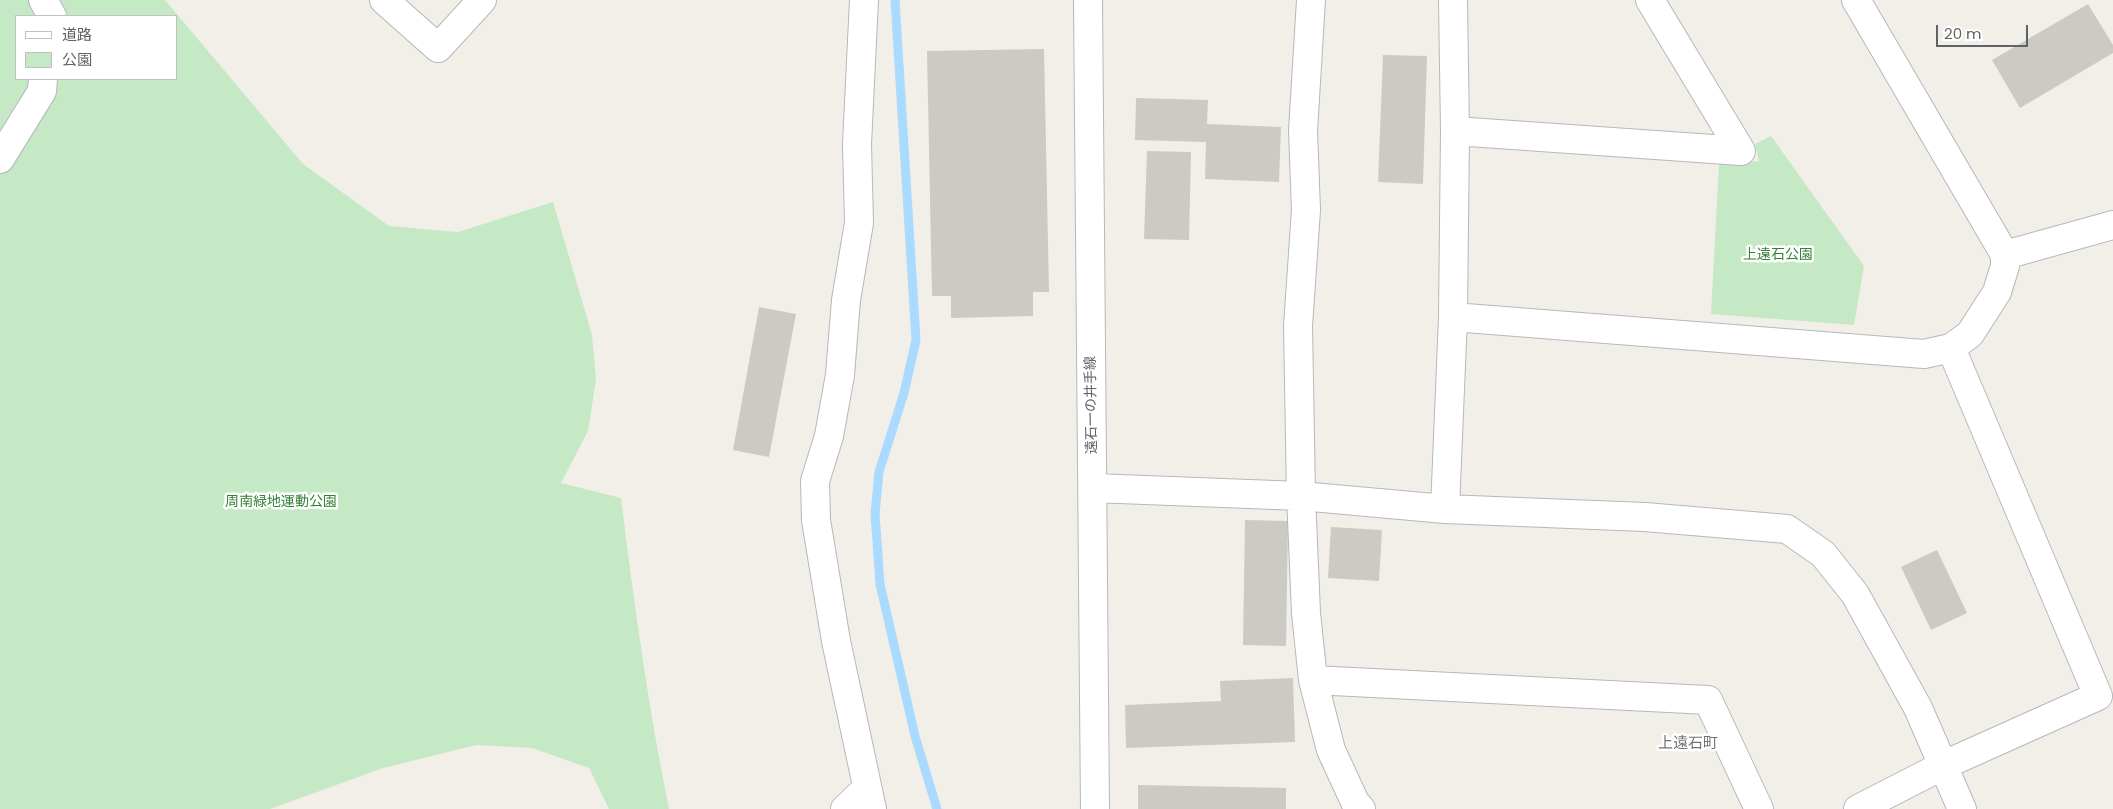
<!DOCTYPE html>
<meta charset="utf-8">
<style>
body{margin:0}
#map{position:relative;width:2113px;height:809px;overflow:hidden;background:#f1efe8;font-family:Poppins,"Noto Sans JP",sans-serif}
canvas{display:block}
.legend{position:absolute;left:15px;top:15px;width:162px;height:65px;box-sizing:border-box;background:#fff;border:1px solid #bfc1c3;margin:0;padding:6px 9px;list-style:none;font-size:15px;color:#5f6368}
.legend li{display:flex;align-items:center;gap:10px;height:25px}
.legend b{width:25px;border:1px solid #bfc1c3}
.scale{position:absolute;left:1936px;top:25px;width:92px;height:22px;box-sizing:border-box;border:2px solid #5f6368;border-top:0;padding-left:6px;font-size:15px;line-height:18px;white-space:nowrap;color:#5f6368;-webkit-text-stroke:4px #fff;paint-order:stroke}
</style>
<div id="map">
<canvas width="2113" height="809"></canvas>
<ul class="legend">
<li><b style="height:6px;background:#fff"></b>道路</li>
<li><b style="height:14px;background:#c5e8c5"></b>公園</li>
</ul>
<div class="scale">20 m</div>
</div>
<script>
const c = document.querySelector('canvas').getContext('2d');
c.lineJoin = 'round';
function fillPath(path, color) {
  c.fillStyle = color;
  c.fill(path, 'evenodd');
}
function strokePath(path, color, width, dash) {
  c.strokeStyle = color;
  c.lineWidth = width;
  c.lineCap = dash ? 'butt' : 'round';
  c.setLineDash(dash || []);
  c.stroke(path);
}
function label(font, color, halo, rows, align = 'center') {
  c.font = font + ' Poppins,"Noto Sans JP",sans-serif';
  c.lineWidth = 5;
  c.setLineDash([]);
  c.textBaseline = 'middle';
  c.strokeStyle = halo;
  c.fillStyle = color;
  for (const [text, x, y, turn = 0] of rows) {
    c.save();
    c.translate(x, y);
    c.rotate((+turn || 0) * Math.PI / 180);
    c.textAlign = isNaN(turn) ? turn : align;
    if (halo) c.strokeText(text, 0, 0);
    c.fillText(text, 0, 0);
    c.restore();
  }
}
fillPath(new Path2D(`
 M0 0H165L303 164 389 226 458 232 553 202 592 335 596 379 588 431 561 483 621 498C634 603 648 706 669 809H609L589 768 532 748 476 745 383 768 270 809H0ZM16 16H176V79H16Z
 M1771 136 1864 266 1854 325 1711 314 1719 164 1759 161 1755 144Z`), '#c5e8c5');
strokePath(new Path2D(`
 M895 0 916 340 904 393 879 472 875 514 880 584 915 736 937 809`), '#aadaff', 9);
fillPath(new Path2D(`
 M2088 4 2113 45V53L2020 108 1992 60Z
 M1044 49 1049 292H1033V316L951 318V296H932L927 51Z
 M1383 55 1427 56 1423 184 1378 182Z
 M1136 98 1208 100 1207 124 1281 127 1279 182 1205 179 1206 142 1135 140Z
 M1147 151 1191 152 1189 240 1144 239Z
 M759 307 796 314 769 457 733 450Z
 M1245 520 1288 521 1286 646 1243 645Z
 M1331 527 1382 530 1379 581 1328 578Z
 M1937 550 1967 613 1931 630 1901 567Z
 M1293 678 1295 742 1126 748 1125 705 1221 701 1220 681Z
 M1138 785 1286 788V809H1138Z`), '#cccac5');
const minor = new Path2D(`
 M43 0 52 16
 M384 0 438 48 482 0
 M864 0 857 144 859 223 846 300 840 375 829 436 815 481 816 520 836 641 872 809
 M1088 0 1095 809
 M1311 0 1303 131 1306 210 1298 326 1301 496 1306 613 1313 680 1331 750 1355 802 1361 809
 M1455 131 1741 151 1650 0
 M0 159 42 91 43 79
 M2005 255 2113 225
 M1453 317 1924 354 1951 348 1970 334 1997 292 2005 266V255L1856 0
 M1093 488 1301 496 1445 509 1645 517 1787 529 1823 554 1855 594 1918 708 1962 809
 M1445 509 1453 317 1455 131 1453 0
 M1313 680 1708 700 1759 809
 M845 809 866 789
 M1858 809 1944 765 2098 696 1951 348`);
strokePath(minor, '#b5b8bc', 30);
strokePath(minor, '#fff', 28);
label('14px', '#348238', '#fff', [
 ["上遠石公園",1778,255],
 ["周南緑地運動公園",281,502]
]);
label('14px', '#5f6368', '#fff', [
 ["遠石一の井手線",1092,405,-91]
]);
label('15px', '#70757a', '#fff', [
 ["上遠石町",1688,744]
]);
</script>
